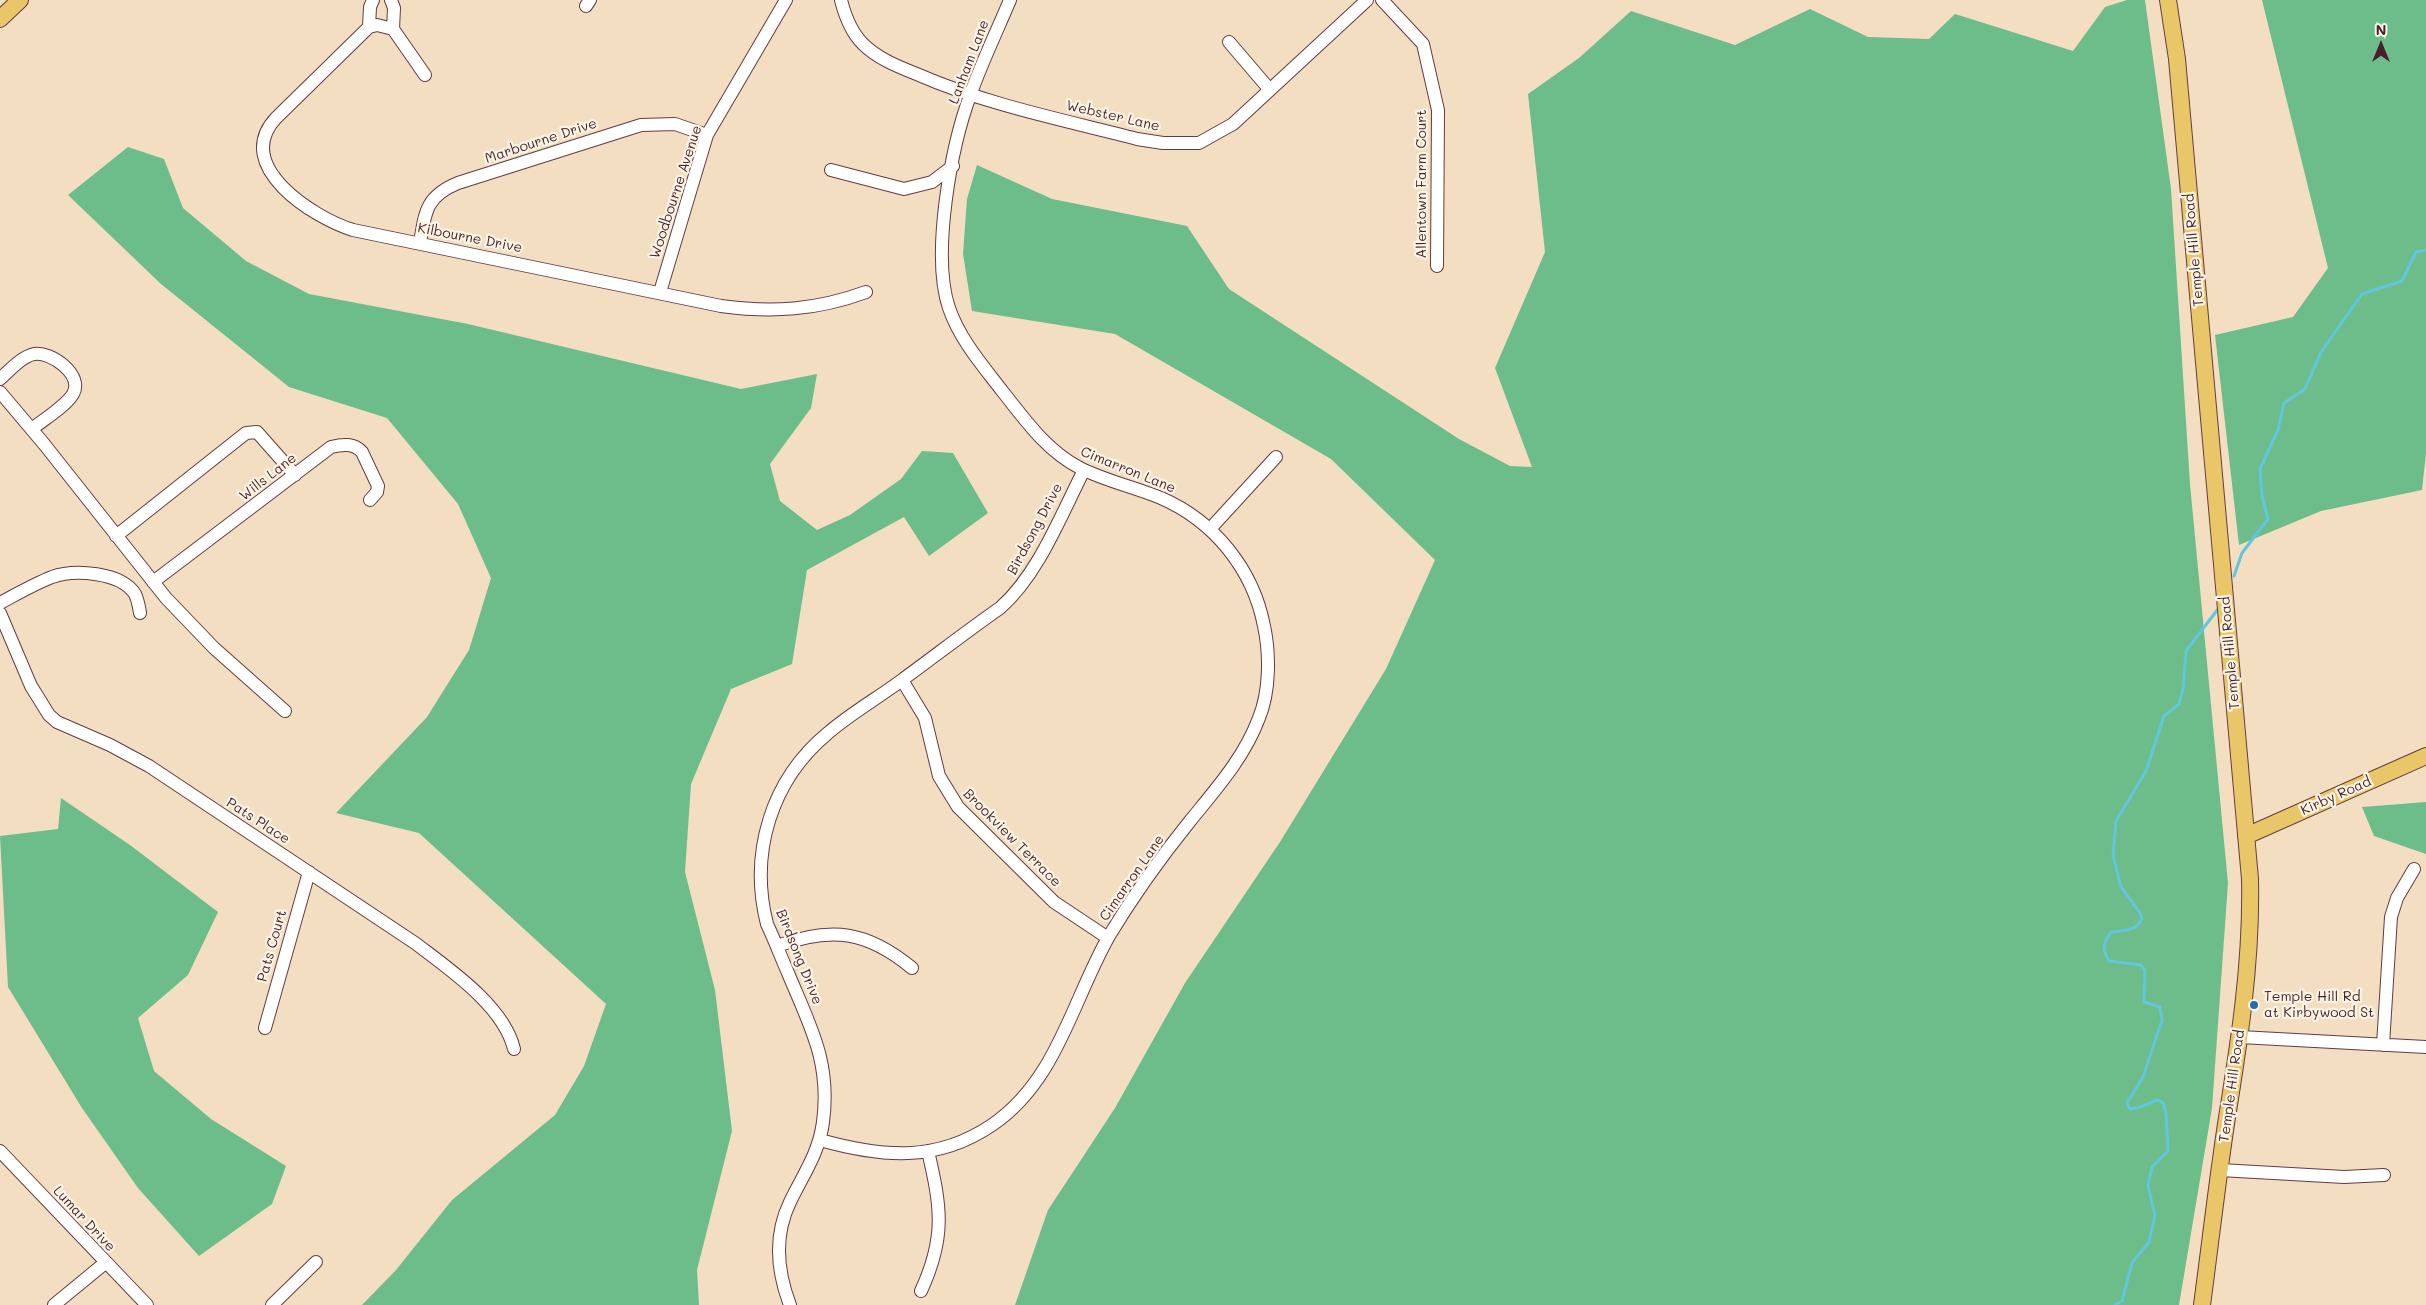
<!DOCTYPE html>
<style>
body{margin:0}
#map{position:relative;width:2426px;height:1305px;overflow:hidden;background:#f3dec1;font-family:Mali,sans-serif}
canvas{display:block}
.north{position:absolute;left:2356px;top:20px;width:50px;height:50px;-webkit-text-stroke:4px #fcf5e5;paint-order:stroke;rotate:0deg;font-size:14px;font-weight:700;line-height:20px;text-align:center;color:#4a1f2b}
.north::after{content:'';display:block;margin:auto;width:18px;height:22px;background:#4a1f2b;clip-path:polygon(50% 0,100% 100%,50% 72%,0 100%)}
</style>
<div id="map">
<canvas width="2426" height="1305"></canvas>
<div class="north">N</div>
</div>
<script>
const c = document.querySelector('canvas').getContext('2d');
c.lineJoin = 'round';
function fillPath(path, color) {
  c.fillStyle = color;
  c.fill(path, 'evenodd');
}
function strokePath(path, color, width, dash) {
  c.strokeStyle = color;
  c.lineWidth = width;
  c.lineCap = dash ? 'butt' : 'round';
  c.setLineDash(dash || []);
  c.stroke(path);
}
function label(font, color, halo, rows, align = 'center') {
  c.font = font + ' Mali,sans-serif';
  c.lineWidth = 4.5;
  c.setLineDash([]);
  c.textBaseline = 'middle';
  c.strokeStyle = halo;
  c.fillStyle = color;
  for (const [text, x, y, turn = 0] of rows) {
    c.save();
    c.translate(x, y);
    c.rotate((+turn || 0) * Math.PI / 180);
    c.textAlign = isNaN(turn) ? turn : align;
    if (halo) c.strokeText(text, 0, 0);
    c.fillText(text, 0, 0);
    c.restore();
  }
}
fillPath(new Path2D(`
 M2127 0H2145L2171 189 2190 484 2228 883 2212 1108 2179 1305H1015L1048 1210 1115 1108 1185 983 1280 842 1386 669 1435 560 1331 459 1115 334 972 311 963 254 967 199 977 165 1052 199 1187 226 1229 289 1459 439 1510 466 1532 467 1495 368 1545 252 1528 94 1579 58 1631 11 1735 45 1810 9 1868 37 1929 39 1955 14 2073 51 2105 7Z
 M2262 0H2426V453L2422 490 2321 511 2239 545 2215 335 2293 317 2328 268Z
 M128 147 164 159 183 208 246 261 309 294 468 324 741 389 817 374 811 408 770 464 780 501 817 530 850 515 901 479 922 451 953 453 988 513 929 556 904 517 807 570 792 664 731 689 691 784 685 872 715 990 732 1131 697 1270 699 1305H362L396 1270 452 1200 555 1115 584 1066 606 1004 419 833 336 813 427 717 469 650 491 578 458 504 387 418 289 387 161 284 68 195Z
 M61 798 130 845 218 912 188 975 138 1018 154 1071 211 1119 286 1166 272 1204 199 1256 138 1188 82 1108 8 987 0 836 58 829Z
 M2426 802V854L2374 836 2362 807Z`), '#6cbd8a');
strokePath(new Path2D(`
 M2234 576 2242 553 2268 519 2262 496 2260 469 2278 430 2284 403 2305 389 2321 352 2362 294 2402 281 2416 252 2426 250
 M2115 1305 2122 1301 2132 1263 2149 1242 2155 1215 2148 1186 2152 1167 2168 1151 2166 1113 2163 1103 2158 1100C2148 1103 2141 1109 2130 1109L2127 1103 2143 1077 2162 1020 2160 1007 2144 1002 2145 970 2141 965 2109 961C2102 949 2103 943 2111 932 2125 930 2135 932 2142 919L2140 913 2121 887 2113 855 2116 821 2146 771 2164 716 2179 704 2183 689 2186 651 2218 609`), '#60c7dc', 3);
const minor = new Path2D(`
 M391 0 394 8 393 29 425 75
 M841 0C845 16 851 32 863 44 878 59 899 67 919 75 988 105 1064 120 1137 139L1163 143H1199L1233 124 1367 0
 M1382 0 1423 44 1438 110 1437 266
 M586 6 590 0
 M369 27 370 7 373 0
 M393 29 377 25 369 27 276 118C231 166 314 218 353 230L721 306C772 313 817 310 866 292
 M1229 42 1270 90
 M831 170 904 189 932 182 953 166
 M420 243C425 212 426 196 458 183L641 125 675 124 707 135
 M660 292 707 135 786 0
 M0 379C10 370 21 357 34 354 51 351 84 375 73 394 66 406 43 420 32 429
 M0 392 44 444 166 598 214 648 285 711
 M1210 529 1276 457
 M116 536 246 433 257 432 295 475
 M153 582 331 447C343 444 354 443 362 452L378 486 377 492 370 500
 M0 603C17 594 34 584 52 577 74 569 121 572 135 594 138 600 139 607 140 613
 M0 613 31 686 49 715 57 722 110 745 149 766 415 943C449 969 504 1006 514 1049
 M902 680 925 718 939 776 958 807 1054 902 1108 938
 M777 946C832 926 867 931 912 968
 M265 1028 309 872
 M2240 1037 2426 1047
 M2383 1045 2391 917 2397 898 2414 869
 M820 1140C881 1157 936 1163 992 1125 1057 1081 1072 1001 1109 936 1133 896 1161 857 1190 821 1216 789 1244 758 1259 718 1270 691 1270 654 1264 626 1253 569 1214 521 1161 498 1134 487 1106 481 1080 468 1047 451 1026 421 1003 392 983 366 960 340 949 308 931 255 951 146 971 93 982 62 997 31 1010 0
 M0 1151 147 1305
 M2220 1170 2344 1177 2384 1175
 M921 1291C946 1237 941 1207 928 1151
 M54 1305 105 1263
 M272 1305 316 1262
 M790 1305C777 1271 774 1235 790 1202 803 1175 819 1153 823 1122 831 1062 810 1026 788 973 781 957 775 941 767 924 749 853 771 780 828 733 851 713 878 698 902 680 935 656 967 631 1000 608 1038 575 1061 515 1084 470`);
const major = new Path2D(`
 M2168 0 2177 59 2250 879C2252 962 2239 1043 2226 1124 2217 1184 2210 1245 2202 1305
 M0 19 20 0
 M2246 836 2426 756`);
strokePath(minor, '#633c42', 14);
strokePath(major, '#633c42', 18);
strokePath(minor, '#fff', 12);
strokePath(major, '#e9c769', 16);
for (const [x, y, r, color] of [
 [2254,1005,5,"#1f6fb2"]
]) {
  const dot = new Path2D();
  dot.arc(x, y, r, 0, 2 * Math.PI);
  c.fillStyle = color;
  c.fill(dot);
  strokePath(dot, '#fcf5e5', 2);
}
label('14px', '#4a1f2b', '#fcf5e5', [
 ["Lanham Lane",969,62,-69],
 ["Webster Lane",1113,116,13],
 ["Marbourne Drive",541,141,-18],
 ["Allentown Farm Court",1422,184,-90],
 ["Woodbourne Avenue",676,192,-72],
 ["Kilbourne Drive",470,238,11],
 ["Temple Hill Road",2194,250,-95],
 ["Cimarron Lane",1128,470,22],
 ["Wills Lane",268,477,-38],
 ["Birdsong Drive",1035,529,-62],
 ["Temple Hill Road",2230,653,-95],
 ["Kirby Road",2336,796,-24],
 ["Pats Place",258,821,33],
 ["Brookview Terrace",1012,838,45],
 ["Cimarron Lane",1132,878,-55],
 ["Pats Court",272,946,-74],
 ["Birdsong Drive",799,957,68],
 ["Temple Hill Road",2232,1086,-82],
 ["Lumar Drive",84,1219,47]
]);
label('14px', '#4a1f2b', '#fcf5e5', [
 ["Temple Hill Rd",2264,997],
 ["at Kirbywood St",2264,1013]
], 'left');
</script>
